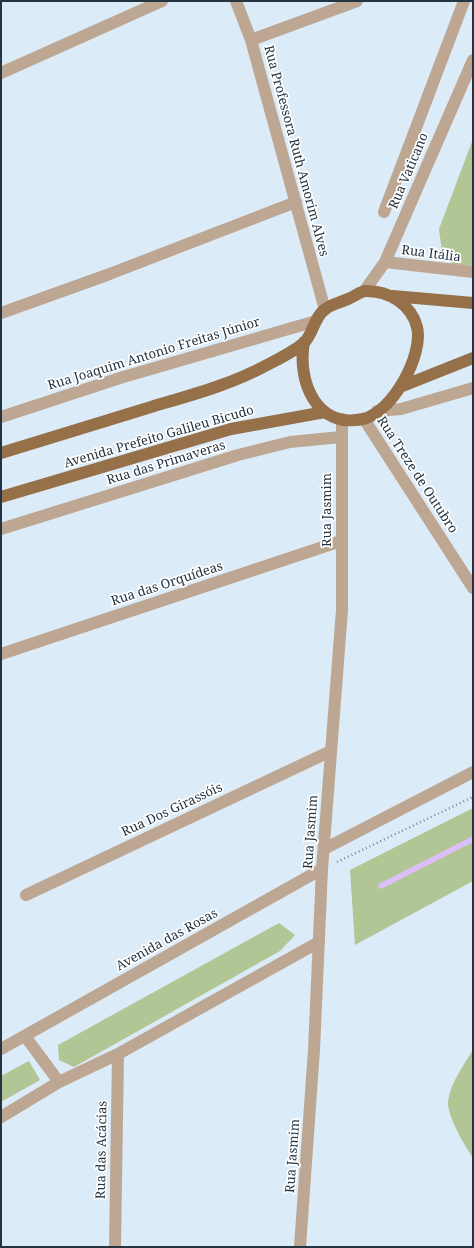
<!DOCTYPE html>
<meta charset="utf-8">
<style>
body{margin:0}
#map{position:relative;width:474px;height:1248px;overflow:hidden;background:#dbebf8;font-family:"Noto Serif",serif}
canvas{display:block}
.frame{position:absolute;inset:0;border:2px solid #243441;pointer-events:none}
</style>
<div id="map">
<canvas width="474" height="1248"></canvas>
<div class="frame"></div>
</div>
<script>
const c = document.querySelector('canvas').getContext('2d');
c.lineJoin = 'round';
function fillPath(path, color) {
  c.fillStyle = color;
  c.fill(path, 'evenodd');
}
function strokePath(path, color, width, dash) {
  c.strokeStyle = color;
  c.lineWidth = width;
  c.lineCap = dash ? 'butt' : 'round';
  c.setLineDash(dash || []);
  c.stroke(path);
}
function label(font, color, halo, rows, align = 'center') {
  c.font = font + ' "Noto Serif",serif';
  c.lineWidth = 3.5;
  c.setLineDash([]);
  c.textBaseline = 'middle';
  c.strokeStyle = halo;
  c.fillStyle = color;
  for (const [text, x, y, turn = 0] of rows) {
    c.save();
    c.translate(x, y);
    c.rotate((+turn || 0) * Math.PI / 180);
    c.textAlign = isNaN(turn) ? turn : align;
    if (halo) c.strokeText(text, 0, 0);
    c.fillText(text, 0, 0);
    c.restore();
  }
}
fillPath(new Path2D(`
 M473 139V266L452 264 442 252 439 229Z
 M473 808V881L355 945 350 870Z
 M279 923 295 935 280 951 74 1067 59 1060 58 1045Z
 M473 1050V1158C465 1146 447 1116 448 1101 451 1082 463 1066 473 1050Z
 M29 1061 40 1080 1 1102V1076Z`), '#b2c594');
strokePath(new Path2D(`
 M381 886 473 839`), '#dac0fb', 5.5);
strokePath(new Path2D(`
 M337 862 473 797`), '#7b8b98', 2.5, [1, 3]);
strokePath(new Path2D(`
 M236 1 251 40 325 310
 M251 40 357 1
 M1 73 162 1
 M384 212 464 1
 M385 262 473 272
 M365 290 385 262 473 60
 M1 313 107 275 296 202
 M377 411 401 409 473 388
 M1 417 120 378 316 321
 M364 419 473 588
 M1 529 238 455 290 442 341 437
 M1 654 341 541
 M324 849 473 772
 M26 895 331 751
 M25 1036 59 1082
 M1 1049 322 869
 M1 1117 59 1082 118 1054 319 942
 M115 1247 118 1054
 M300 1247 314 1050 322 869 342 610V419`), '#bda793', 12);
strokePath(new Path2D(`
 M393 296 473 303
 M400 387 473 358
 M1 453C51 438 101 422 151 407 191 395 230 385 267 365 279 359 294 351 304 343 313 334 314 318 324 310 331 304 343 302 350 298 355 296 361 291 366 291 389 291 411 304 417 327 424 355 392 413 363 419 316 429 297 381 304 342
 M1 497 231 429 325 412`), '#967049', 12);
label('13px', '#243441', '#fff', [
 ["Rua Professora Ruth Amorim Alves",296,151,75],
 ["Rua Vaticano",409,171,-67],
 ["Rua Itália",431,254,7],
 ["Rua Joaquim Antonio Freitas Júnior",154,354,-17],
 ["Avenida Prefeito Galileu Bicudo",159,437,-16],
 ["Rua das Primaveras",166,463,-17],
 ["Rua Treze de Outubro",417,475,57],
 ["Rua Jasmim",327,510,-90],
 ["Rua das Orquídeas",167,584,-18],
 ["Rua Dos Girassóis",172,810,-25],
 ["Rua Jasmim",311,832,-86],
 ["Avenida das Rosas",167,940,-29],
 ["Rua das Acácias",102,1150,-89],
 ["Rua Jasmim",293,1156,-86]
]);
</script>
